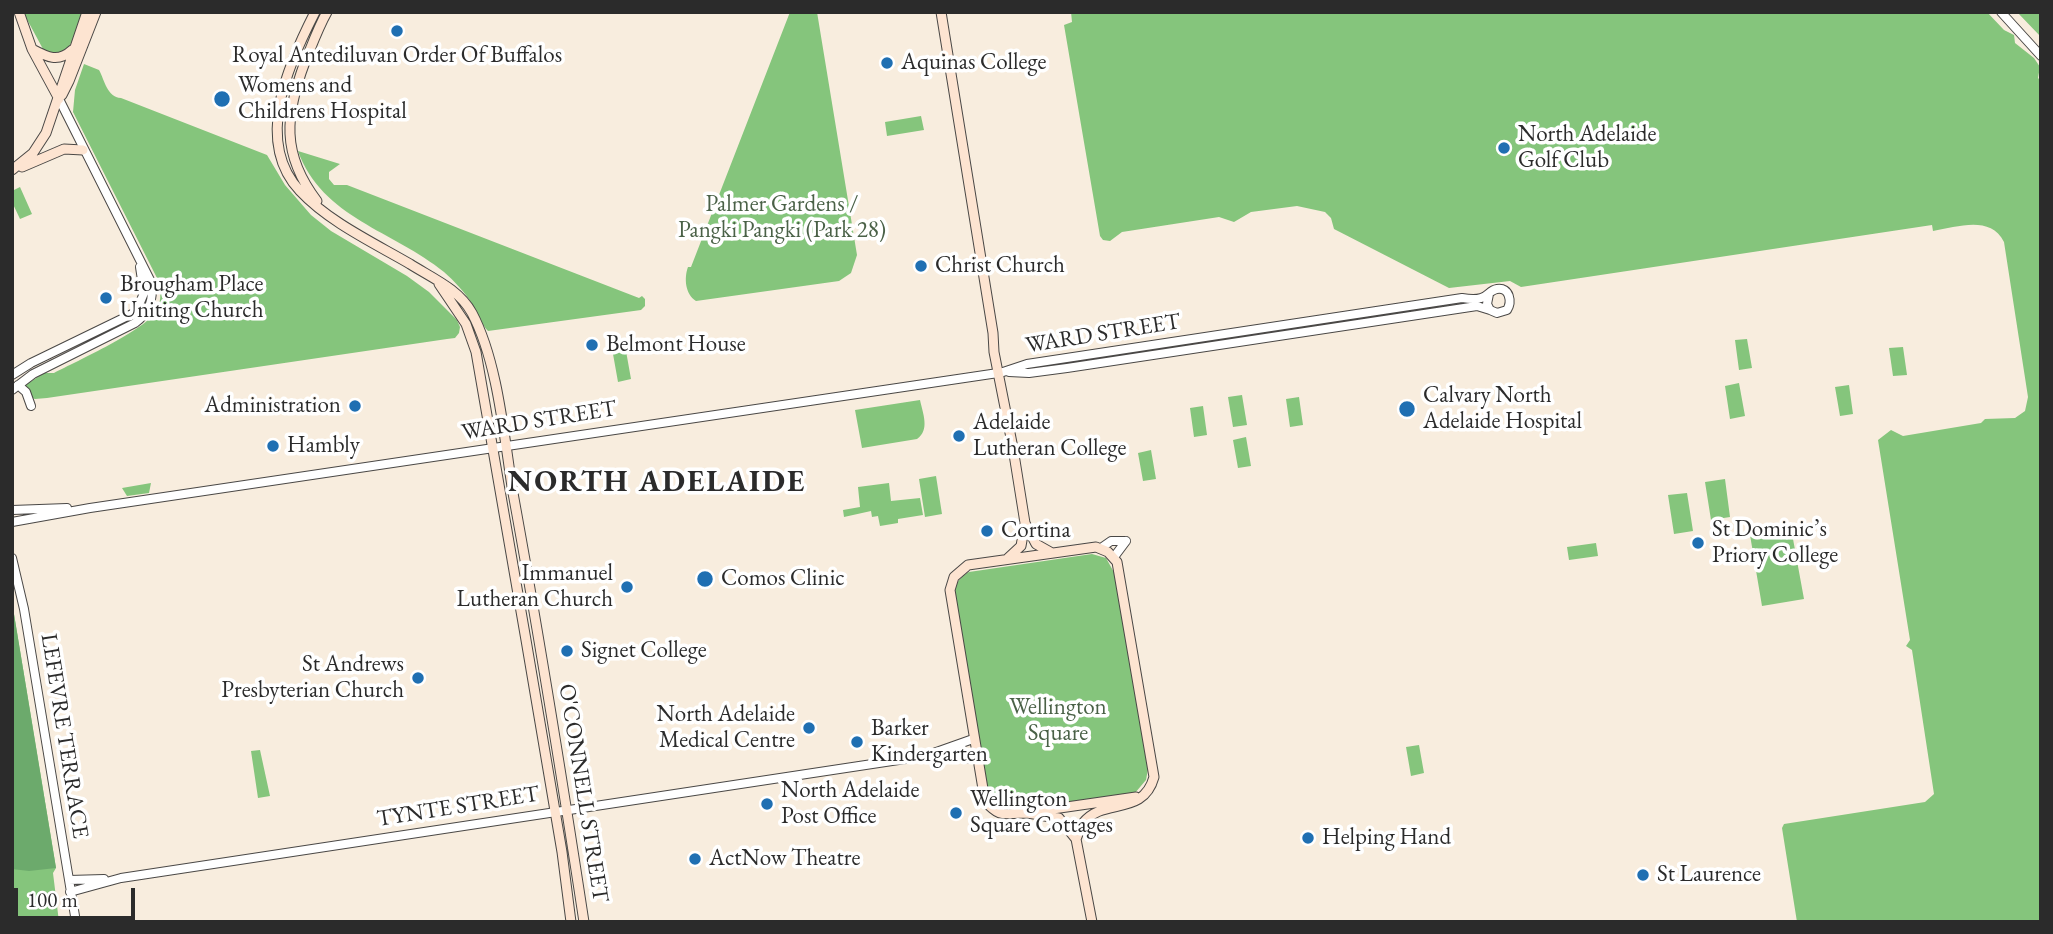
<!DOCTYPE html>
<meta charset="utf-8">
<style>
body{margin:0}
#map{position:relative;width:2053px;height:934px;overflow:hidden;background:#f8edde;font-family:"EB Garamond",serif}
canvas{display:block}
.frame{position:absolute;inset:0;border:14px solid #2b2b2b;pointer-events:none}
.scale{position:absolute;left:14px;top:888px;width:121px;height:32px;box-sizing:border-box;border:4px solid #2b2b2b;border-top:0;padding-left:9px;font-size:21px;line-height:24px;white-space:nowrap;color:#2b2b2b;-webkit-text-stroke:5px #fff;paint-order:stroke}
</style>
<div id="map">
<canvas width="2053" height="934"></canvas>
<div class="frame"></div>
<div class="scale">100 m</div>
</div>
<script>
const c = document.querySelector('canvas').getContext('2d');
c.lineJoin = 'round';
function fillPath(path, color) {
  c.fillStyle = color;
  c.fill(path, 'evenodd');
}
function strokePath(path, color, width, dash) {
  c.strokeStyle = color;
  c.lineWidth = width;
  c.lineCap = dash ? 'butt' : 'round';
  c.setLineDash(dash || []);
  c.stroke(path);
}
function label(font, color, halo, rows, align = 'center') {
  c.font = font + ' "EB Garamond",serif';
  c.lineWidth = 7;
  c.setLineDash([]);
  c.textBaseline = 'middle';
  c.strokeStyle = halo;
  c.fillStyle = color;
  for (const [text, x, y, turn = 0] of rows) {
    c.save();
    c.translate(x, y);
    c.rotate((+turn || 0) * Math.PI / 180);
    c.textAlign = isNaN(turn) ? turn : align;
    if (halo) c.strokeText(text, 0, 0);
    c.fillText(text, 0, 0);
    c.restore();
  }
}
fillPath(new Path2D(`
 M23 12H83C77 31 69 66 43 49Z
 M790 12H817L857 255 851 273 839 281 696 301C685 294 684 278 688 267H691Z
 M1071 12H1987L2004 30 2014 35 2015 43 2034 58 2040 67 2038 78 2041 81V922H1797L1782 828 1784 824 1925 802 1934 794 1912 650 1906 646 1910 640 1878 440 1891 430 1903 436 1981 423 1985 419 2015 418 2025 411 2028 397 2004 242C1990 215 1958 227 1933 231L1932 225 1521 287 1510 281 1449 288 1334 229 1331 218 1325 212 1297 206 1251 212 1234 222 1219 217 1122 232 1110 241 1103 240 1100 236 1064 25 1072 22Z
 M2017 12H2041V37Z
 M84 64 99 70C105 81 107 97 121 98L267 155 285 185 311 215 331 231 407 276 429 292 457 320 460 327 459 333 455 338 447 339 47 398 35 399 29 397 24 386 44 373H54C77 361 146 330 157 310 162 299 161 288 157 278L73 112 75 90Z
 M921 116 924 130 887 136 885 122Z
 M298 151 340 164 329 172V179L334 185H347L639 298 642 296 645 299V306L641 310 488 331C481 324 478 312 472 304 465 292 454 281 444 272 394 231 322 218 298 151Z
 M20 187 32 214 20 219 12 202V191Z
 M1747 339 1752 368 1739 370 1735 340Z
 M1903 347 1907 375 1893 376 1889 348Z
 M626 351 631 379 618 382 613 354Z
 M1739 383 1745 416 1730 419 1725 386Z
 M1849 385 1853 414 1840 416 1835 387Z
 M1242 395 1247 425 1233 427 1228 397Z
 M1299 397 1303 425 1290 427 1286 399Z
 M920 400C923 414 930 430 917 439L862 448 855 410Z
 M1203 406 1207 435 1194 437 1190 408Z
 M1246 437 1251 466 1238 468 1233 440Z
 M1151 450 1156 479 1143 481 1138 453Z
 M936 476 942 514 925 517 919 479Z
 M1725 479 1730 517 1711 520 1705 482Z
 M151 483 149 493 127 496 122 488Z
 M889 483 891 501 920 498 923 515 898 519V523L880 526 878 516 872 517 871 511 844 517 843 510 860 507 858 487Z
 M1687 493 1693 531 1674 534 1668 495Z
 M1791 528 1804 599 1762 606 1750 535Z
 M1596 543 1598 556 1569 560 1567 547Z
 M1092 554 1106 558 1116 576 1148 769 1146 780 1135 793 1008 813 988 801 957 607C950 593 955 580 969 572Z
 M12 602 56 868 53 873 59 922H12Z
 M1419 745 1424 773 1411 776 1406 747Z
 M260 750 270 796 258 798 251 751Z`), '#85c57c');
fillPath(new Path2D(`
 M12 602 56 868 29 871 12 869Z`), '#6caa6c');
const tertiary = new Path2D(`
 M2001 12 2041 56
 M1003 372 1027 364 1462 298C1468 299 1475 300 1481 298 1487 297 1490 290 1497 289 1510 287 1512 302 1507 310L1497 313 1490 310 1487 304 1489 294
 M1009 372 1029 373 1067 368 1477 306 1490 310
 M12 375 31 363 136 312 144 293 140 267
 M18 385 26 392 31 406
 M12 390 33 374 135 323C150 312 154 299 151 282L59 99
 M12 510 67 508
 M12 522 90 508 998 373
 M1101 548 1111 541H1126
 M1114 557 1126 541
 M12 558 24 609 76 922
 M931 756 977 759
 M69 880 104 879
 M70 892 121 878 925 756 973 739`);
const secondary = new Path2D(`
 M19 12 32 49 59 99
 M315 12C289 63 253 141 300 191 329 222 374 243 410 264 432 278 459 289 472 313 498 362 504 437 513 493 539 635 562 778 584 922
 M941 12 993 333 994 352 1013 448 1025 523 1021 546 1007 559
 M32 49C47 57 58 63 72 50
 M62 95 69 81 96 12
 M22 167 64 149 83 150
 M12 170 33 153 46 133 87 12
 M317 201C281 154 285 115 305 62 312 45 318 28 327 12
 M439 284 466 324 476 352 526 640 562 852 571 922
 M1025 523 1036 544 1052 553
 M1032 812 1136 797
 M1076 839C1078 835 1080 827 1083 823 1103 797 1143 817 1154 777L1117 562 1108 552 1096 547 968 565 954 577 950 590 985 801C1001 819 1004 813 1025 813 1036 814 1048 817 1059 818L1076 839 1092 922`);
strokePath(tertiary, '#4a4846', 10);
strokePath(secondary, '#4a4846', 11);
strokePath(tertiary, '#fff', 8);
strokePath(secondary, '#fde4d1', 9);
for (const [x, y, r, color] of [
 [397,31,7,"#1f6fb2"],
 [887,63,7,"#1f6fb2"],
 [222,99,9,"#1f6fb2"],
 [1504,148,7,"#1f6fb2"],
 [921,266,7,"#1f6fb2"],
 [106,298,7,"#1f6fb2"],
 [592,345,7,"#1f6fb2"],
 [355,406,7,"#1f6fb2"],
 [1407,409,9,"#1f6fb2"],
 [959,436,7,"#1f6fb2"],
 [273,446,7,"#1f6fb2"],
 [987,531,7,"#1f6fb2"],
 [1698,543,7,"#1f6fb2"],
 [705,579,9,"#1f6fb2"],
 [627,587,7,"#1f6fb2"],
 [567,651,7,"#1f6fb2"],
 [418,678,7,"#1f6fb2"],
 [809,728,7,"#1f6fb2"],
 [857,742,7,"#1f6fb2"],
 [767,804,7,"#1f6fb2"],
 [956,813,7,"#1f6fb2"],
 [1308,838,7,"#1f6fb2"],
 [695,859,7,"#1f6fb2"],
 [1643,875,7,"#1f6fb2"]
]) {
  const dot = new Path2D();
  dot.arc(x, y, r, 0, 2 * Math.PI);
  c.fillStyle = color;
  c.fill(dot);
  strokePath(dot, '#fff', 2.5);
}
label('23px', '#2b2b2b', '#fff', [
 ["Royal Antediluvan Order Of Buffalos",397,56,"center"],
 ["Aquinas College",901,63],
 ["Womens and",238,86],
 ["Childrens Hospital",238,112],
 ["North Adelaide",1518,135],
 ["Golf Club",1518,161],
 ["Christ Church",935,266],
 ["Brougham Place",120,285],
 ["Uniting Church",120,311],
 ["Belmont House",606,345],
 ["Calvary North",1423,396],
 ["Adelaide Hospital",1423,422],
 ["Administration",341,406,"right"],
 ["Adelaide",973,423],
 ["Lutheran College",973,449],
 ["Hambly",287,446],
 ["St Dominic’s",1712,530],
 ["Priory College",1712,556],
 ["Cortina",1001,531],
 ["Immanuel",613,574,"right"],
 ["Lutheran Church",613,600,"right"],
 ["Comos Clinic",721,579],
 ["Signet College",581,651],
 ["St Andrews",404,665,"right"],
 ["Presbyterian Church",404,691,"right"],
 ["North Adelaide",795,715,"right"],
 ["Medical Centre",795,741,"right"],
 ["Barker",871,729],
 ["Kindergarten",871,755],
 ["North Adelaide",781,791],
 ["Post Office",781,817],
 ["Wellington",970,800],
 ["Square Cottages",970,826],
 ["Helping Hand",1322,838],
 ["ActNow Theatre",709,859],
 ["St Laurence",1657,875]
], 'left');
label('23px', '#4a6147', '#fff', [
 ["Palmer Gardens /",782,205],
 ["Pangki Pangki (Park 28)",782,231],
 ["Wellington",1058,708],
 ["Square",1058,734]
]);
label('23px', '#2b2b2b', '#fff', [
 ["WARD STREET",1103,334,-9],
 ["WARD STREET",539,421,-9],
 ["LEFEVRE TERRACE",64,736,81],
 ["O'CONNELL STREET",583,793,81],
 ["TYNTE STREET",458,807,-9]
]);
c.letterSpacing = '2px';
label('bold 30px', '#2b2b2b', '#fff', [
 ["NORTH ADELAIDE",657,483]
]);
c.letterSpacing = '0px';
</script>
